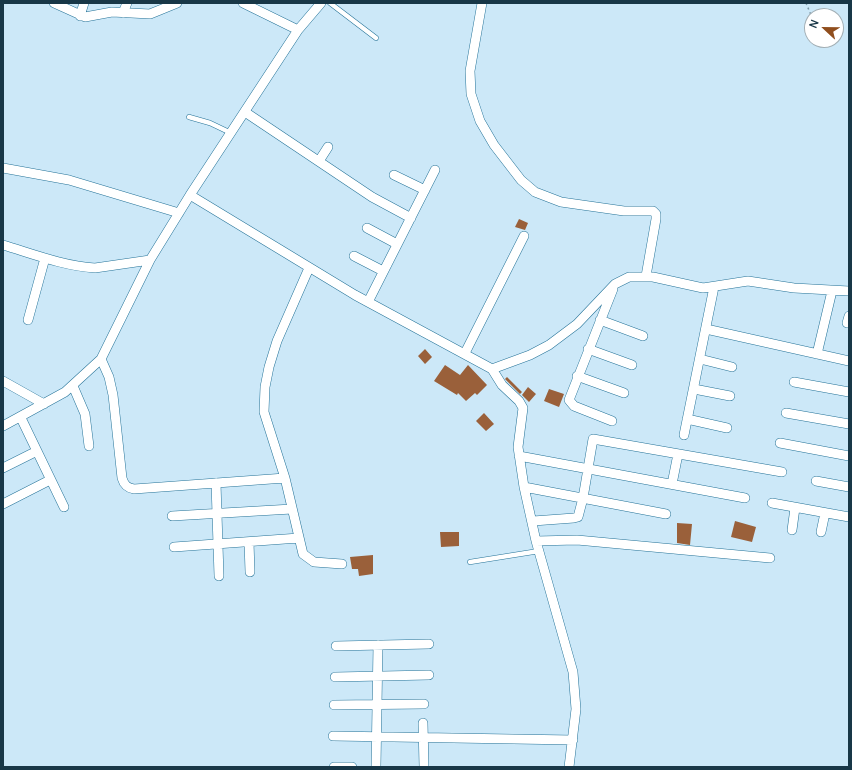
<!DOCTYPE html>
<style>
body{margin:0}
#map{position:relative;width:852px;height:770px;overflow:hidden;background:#cce8f8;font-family:Manrope,sans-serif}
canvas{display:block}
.frame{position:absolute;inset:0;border:4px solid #183747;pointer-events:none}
.north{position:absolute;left:804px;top:8px;width:40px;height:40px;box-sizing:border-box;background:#fff;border:1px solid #a3afb5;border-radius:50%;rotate:292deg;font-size:11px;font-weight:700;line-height:16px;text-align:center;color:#183747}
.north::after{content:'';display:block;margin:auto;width:14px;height:18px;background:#904e1d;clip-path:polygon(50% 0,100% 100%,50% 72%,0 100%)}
</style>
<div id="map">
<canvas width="852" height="770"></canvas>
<div class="frame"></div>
<div class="north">N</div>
</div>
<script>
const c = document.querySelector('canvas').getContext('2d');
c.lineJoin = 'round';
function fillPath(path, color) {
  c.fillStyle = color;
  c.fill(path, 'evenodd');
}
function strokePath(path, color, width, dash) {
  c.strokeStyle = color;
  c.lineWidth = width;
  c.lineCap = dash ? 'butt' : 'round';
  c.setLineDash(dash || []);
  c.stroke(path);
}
fillPath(new Path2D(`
 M519 219 528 223 525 230 515 227Z
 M425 349 432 357 425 364 418 356Z
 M445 365 460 375 468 365 487 385 477 395 475 393 466 401 458 393 457 395 434 381Z
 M507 377 522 392 520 394 505 379Z
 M528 387 536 394 529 402 522 395Z
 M549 389 564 394 559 407 544 401Z
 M484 413 494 424 486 431 476 421Z
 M735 521 756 527 752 542 731 537Z
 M677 523 692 524 690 545 677 543Z
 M440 532H459V546L441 547Z
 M373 555V574L359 576 358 569H352L350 557Z`), '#9a603a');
const lane = new Path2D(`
 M330 3 376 38
 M189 117 210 123 231 133
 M470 562 539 551`);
const street = new Path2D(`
 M54 3 85 17 112 12 150 14 177 3
 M243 3 298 30
 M482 3 470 71 471 94 480 121 494 145 521 180 535 192 561 202 624 211H653L656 214V219L646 276
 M123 13 127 3
 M80 16 84 3
 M245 112 372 197 411 218
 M319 161 328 147
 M3 168 69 180 179 213
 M394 175 425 190
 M190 195 355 295 492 369 502 385 519 401 523 408 518 447 524 487 536 541 573 672 576 709 569 767
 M367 228 397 244
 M3 245C33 254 64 266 95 268L150 260
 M354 256 383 271
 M309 268 277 341 269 367 265 387 264 412 285 478 303 554 314 562 342 564
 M368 302 435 170
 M28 320 45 258
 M600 320 643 336
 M847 323 849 316
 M706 329 849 361
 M588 349 632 365
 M465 353 524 236
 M817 354 832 291
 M101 359 109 377 113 395 122 478C124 485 127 488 134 489L285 478
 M700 359 732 367
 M492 369 530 355 549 345 577 324 615 284 629 277H653L703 288 748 281 794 288 849 291
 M577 376 624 393
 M3 381 44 404
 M794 382 849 392
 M73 386 85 414 89 446
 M694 389 730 396
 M786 413 849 424
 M21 418 64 507
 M687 419 727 428
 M612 421 574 406 569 400 613 289
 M3 426 65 392 101 359 150 260 190 195 298 30 321 3
 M684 435 714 287
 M780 443 849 456
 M519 456 745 498
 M3 468 37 451
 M816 481 849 487
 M216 483 219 576
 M672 484 678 454
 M524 487 666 514
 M772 503 849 517
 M3 504 50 480
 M172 516 292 509
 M533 521 574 518 578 517 583 498 593 439 782 472
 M792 530 795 508
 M821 532 825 513
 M536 541 577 540 770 558
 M249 542 250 572
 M174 547 299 538
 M336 646 429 644
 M335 677 429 675
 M334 705 424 704
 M423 723 424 767
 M333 736 573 740
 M334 767H352
 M376 767 378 645`);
strokePath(lane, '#257398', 5.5);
strokePath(street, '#257398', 10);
strokePath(new Path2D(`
 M806 3 811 15`), '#7a97a7', 1.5, [2, 3]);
strokePath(lane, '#fff', 4.5);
strokePath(street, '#fff', 9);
</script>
